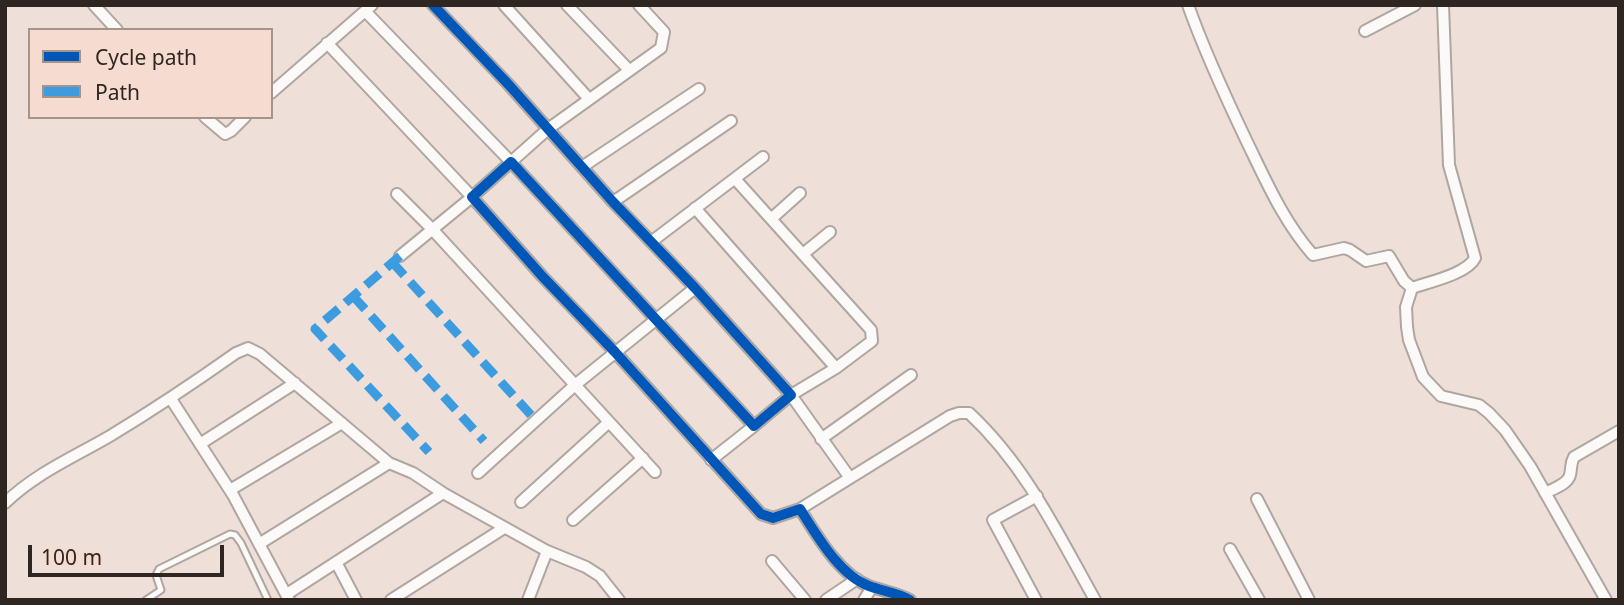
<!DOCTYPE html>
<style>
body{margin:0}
#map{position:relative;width:1624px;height:605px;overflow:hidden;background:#eee0d8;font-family:"Noto Sans",sans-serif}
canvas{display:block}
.frame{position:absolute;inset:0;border:7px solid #2f2521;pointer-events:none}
.legend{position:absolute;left:28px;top:28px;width:245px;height:91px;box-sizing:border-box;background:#f6dcd0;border:2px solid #a6938a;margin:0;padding:9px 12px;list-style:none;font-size:21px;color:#2f2521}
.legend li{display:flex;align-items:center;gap:14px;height:35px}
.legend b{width:35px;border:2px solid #a6938a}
.scale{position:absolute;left:28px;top:545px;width:196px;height:32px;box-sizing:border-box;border:4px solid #2f2521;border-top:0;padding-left:9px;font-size:21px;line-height:24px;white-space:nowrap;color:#2f2521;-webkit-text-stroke:5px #f6dcd0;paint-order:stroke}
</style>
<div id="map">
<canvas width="1624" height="605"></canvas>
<div class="frame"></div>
<ul class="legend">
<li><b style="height:9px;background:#0057b8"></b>Cycle path</li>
<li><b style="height:9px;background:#3d9ce0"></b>Path</li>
</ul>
<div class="scale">100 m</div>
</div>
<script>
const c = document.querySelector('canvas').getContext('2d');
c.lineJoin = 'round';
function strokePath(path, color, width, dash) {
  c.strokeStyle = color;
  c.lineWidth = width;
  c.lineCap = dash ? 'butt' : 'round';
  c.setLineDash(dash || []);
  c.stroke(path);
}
const service = new Path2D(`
 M146 600 161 590 156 575 159 569 230 534 235 535 241 543 268 600`);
const minor = new Path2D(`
 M94 5 117 30
 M433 5 509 85 613 202 695 288 791 395 754 426 511 162 472 197 542 276 615 352 761 514 773 518 800 509C816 534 839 575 869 586 882 591 898 593 910 600
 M504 5 589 99
 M567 5 629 70
 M1188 5C1205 53 1226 98 1248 144 1267 183 1284 222 1313 255L1344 248 1350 250 1366 261 1389 256 1404 281 1412 288
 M365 11 511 162 548 129 661 48 664 32 639 5
 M1365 31 1415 5
 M327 43 472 197 400 256
 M271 93 372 5
 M205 117 225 134 231 131 245 117
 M582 167 699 89
 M736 180 871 330 872 341 836 368 791 395 850 478 950 416 959 413H969C1026 466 1058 534 1095 600
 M397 194 432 229 655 472
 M613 202 731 121
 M695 208 836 368
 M771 219 800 193
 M651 242 763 157
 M803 254 830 232
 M1412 288 1406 307 1407 327 1409 340 1423 377 1441 396 1479 405 1489 413 1505 430 1530 466 1606 600
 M1412 288C1429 282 1467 274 1475 258L1449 165 1443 5
 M171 399 233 495 289 600
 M821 439 911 375
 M200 444 295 383
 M711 460 754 426
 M478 473 575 385 695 288
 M230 490 342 423
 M1545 493C1553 489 1568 484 1570 475 1572 467 1570 464 1574 457L1619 431
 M1257 499 1309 600
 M521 502 609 422
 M5 503C36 473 74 457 110 436 153 410 195 382 236 353L248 348 260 354 389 463 413 473 443 493 547 551 586 567 600 576 619 600
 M800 509 850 478
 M573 520 643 458
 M259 544 389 463
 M1230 549 1259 600
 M772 561 805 600
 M336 562 356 600
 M287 594 443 493
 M391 600 504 528
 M528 600 547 551
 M826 600 857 579
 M864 600 872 587
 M1036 600 993 520 1037 496`);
strokePath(service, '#b0a6a0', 9);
strokePath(minor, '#b0a6a0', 14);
strokePath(service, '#fcfaf9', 5);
strokePath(minor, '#fcfaf9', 10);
strokePath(new Path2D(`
 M400 256 315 329 429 452
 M392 262 531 415
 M353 296 484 441`), '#3d9ce0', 9, [18, 9]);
strokePath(new Path2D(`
 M433 5 509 85 613 202 695 288 791 395 754 426 511 162 472 197 542 276 615 352 761 514 773 518 800 509C816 534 839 575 869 586 882 591 898 593 910 600`), '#0057b8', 10);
</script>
